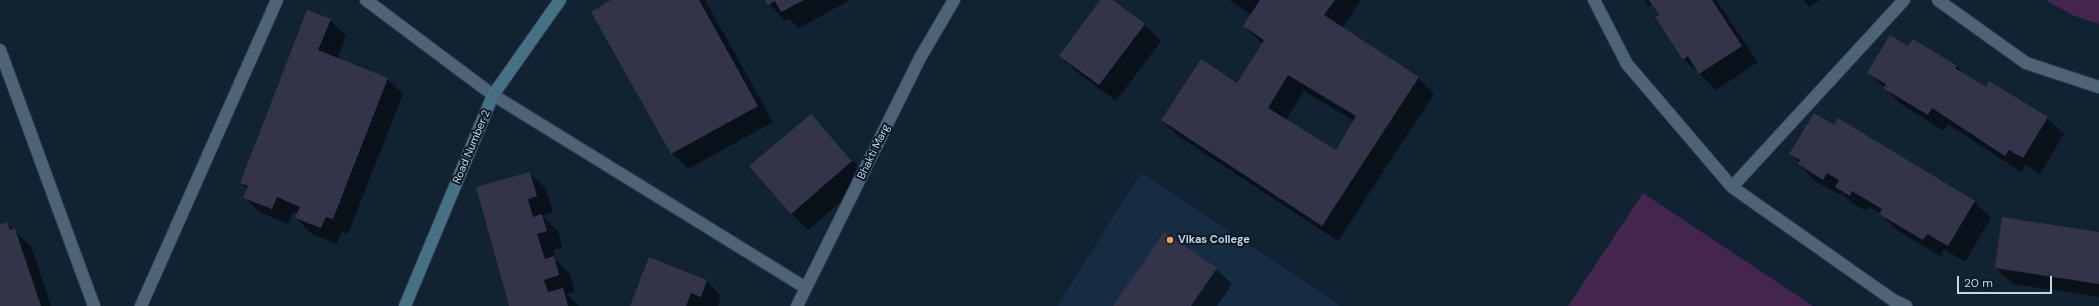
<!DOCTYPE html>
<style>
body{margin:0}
#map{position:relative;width:2099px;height:306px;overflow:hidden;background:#123;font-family:"DM Sans",sans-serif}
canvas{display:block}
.scale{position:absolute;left:1957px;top:276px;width:95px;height:18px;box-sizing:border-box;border:2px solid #c9d4df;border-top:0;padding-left:5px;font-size:12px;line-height:14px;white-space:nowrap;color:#c9d4df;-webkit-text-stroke:3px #081929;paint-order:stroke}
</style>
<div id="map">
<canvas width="2099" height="306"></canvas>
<div class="scale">20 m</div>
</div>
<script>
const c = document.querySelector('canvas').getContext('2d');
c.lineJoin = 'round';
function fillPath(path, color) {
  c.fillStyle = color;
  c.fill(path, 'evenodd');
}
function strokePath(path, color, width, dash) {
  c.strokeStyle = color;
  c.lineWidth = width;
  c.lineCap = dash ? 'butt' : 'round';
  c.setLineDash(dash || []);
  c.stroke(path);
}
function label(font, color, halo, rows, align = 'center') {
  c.font = font + ' "DM Sans",sans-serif';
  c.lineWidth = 4;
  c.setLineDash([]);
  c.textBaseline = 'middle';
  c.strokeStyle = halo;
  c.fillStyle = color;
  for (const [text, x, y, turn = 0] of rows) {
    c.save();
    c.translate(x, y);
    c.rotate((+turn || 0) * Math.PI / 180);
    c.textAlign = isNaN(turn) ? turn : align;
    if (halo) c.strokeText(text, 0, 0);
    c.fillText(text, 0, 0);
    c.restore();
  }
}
fillPath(new Path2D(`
 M1141 173 1340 306H1057Z`), '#152c42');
fillPath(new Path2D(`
 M2046 0H2099V24L2072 15Z
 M1643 193 1813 306H1568Z`), '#44264e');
fillPath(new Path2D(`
 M613 0H705L773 122 688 169 672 153Z
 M766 0H850L799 28 789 19 785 21Z
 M1101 0H1112L1145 25 1161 41 1116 101 1077 72 1060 56Z
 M1229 0H1361L1342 28 1418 78 1434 94 1338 241 1178 136 1162 120 1237 84 1263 44 1244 26 1252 15ZM1304 91 1354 121 1336 151 1286 120Z
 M1644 0H1716L1758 62 1716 90 1684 59 1652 4 1649 6Z
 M1803 0H1820L1809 7Z
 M330 20 346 36 337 59 387 79 403 94 348 234 342 232 337 244 312 234 296 218 298 214 293 212 288 224 261 213 245 198 248 189 241 183Z
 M1909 48 1956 66 1966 76 1986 89 1989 83 2047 118 2064 134 2040 174 2026 165 2021 172 1948 124 1944 131 1901 104 1869 73Z
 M811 115 868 178 808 230 792 214Z
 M1838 120 1974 202 1991 218 1965 262 1944 249 1940 256 1897 230 1882 215 1869 207 1866 211 1852 203 1841 192 1840 195 1815 181 1799 164 1800 163 1790 153 1834 126Z
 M530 173 546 189 553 212 544 215V218L558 231 562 248 553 250 556 260 570 274 575 292 567 294 579 306H510Z
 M6 223 31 246 51 306H0V225Z
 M2099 233V297L2013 284 1996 268Z
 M1216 269 1232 284 1217 306H1114Z
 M707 281 721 296 718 306H631Z`), '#0007');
fillPath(new Path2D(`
 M611 0H699L758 106 671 154 591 12Z
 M765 0H804L781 12 775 1 768 5Z
 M1100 0H1113L1145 24 1099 85 1059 56Z
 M1260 0H1335L1324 15 1419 77 1322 226 1161 120 1201 59 1237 83 1264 40 1243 26ZM1288 75 1356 116 1336 150 1268 108Z
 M1649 0H1712L1742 46 1699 74 1688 56 1683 60 1655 17 1659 15Z
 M307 10 331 19 318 50 388 78 333 219 326 217 321 228 295 218 300 207 277 197 272 209 243 198 248 186 240 183Z
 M1890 35 1908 46 1913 39 1957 66 1955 68 1986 87 1989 81 2048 117 2023 158 2009 150 2005 156 1932 108 1928 115 1883 88 1886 84 1867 73Z
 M1814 113 1834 125 1838 118 1975 201 1948 246 1927 234 1923 240 1879 214 1882 209 1852 191 1850 196 1835 187 1839 180 1827 173 1823 180 1798 164 1800 160 1789 154Z
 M811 114 852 161 791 214 749 166Z
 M530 172 537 196 528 199 533 217 542 214 547 231 537 234 545 259 554 256 559 275 544 280 548 292 563 288 568 306H509L476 187Z
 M2002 217 2099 232V284L1995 268Z
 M7 222 10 230 15 229 41 306H0V224Z
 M1164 232 1217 268 1191 306H1113Z
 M649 257 707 280 701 297 691 293 686 306H630Z`), '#33344a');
const street = new Path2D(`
 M366 0 493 95 806 288
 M1594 0 1627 64 1732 187 1893 300 1906 306
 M1938 0 2026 63 2099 87
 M0 50 94 306
 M1732 187 1904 0
 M141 306 277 0
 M797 306 920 58 954 0`);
const secondary = new Path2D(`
 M405 306 493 95 560 0`);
strokePath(street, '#303b49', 14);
strokePath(secondary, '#303b49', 14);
strokePath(street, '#4f6376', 12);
strokePath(secondary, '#467185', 12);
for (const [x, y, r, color] of [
 [1170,240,4,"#f9a04c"]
]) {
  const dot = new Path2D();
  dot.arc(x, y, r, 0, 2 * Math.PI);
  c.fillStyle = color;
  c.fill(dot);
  strokePath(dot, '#081929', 1.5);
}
label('11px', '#c9d4df', '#081929', [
 ["Road Number 2",472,147,-67],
 ["Bhakti Marg",874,152,-64]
]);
label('bold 11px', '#c9d4df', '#081929', [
 ["Vikas College",1178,240]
], 'left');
</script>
